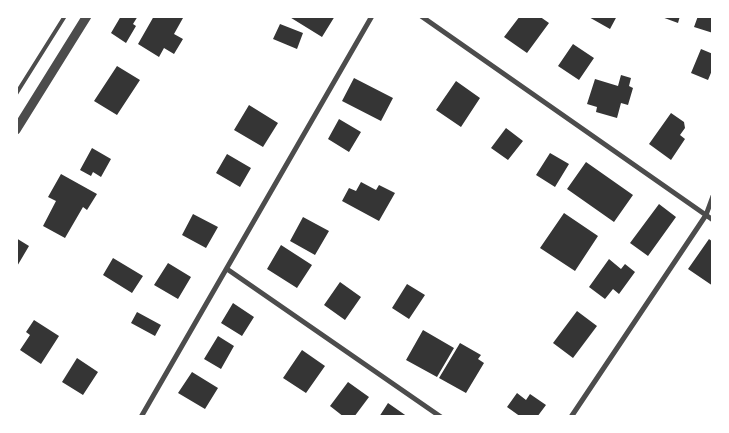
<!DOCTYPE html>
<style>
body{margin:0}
#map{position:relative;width:729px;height:433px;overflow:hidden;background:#fff;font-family:Roboto,sans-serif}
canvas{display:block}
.frame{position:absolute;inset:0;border:18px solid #fff;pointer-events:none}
</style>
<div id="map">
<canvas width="729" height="433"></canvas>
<div class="frame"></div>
</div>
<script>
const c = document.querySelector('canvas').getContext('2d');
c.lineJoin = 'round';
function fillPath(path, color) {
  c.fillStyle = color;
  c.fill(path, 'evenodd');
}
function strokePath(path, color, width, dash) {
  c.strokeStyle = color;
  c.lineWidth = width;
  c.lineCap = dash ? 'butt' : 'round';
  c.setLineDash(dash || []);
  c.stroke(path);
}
fillPath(new Path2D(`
 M121 16H138L133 24 136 26 126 43 111 33Z
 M154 16H180L183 18 174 34 183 39 174 54 164 48 159 57 138 44Z
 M288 16H335L322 37Z
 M520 16H539L549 23 527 53 504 37Z
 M587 16H617L610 29Z
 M659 16H680L678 23Z
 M698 16H713V33L694 27Z
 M280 24 303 33 297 49 273 39Z
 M573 44 594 58 579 80 558 66Z
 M701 49 713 54V68L708 80 691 73Z
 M117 66 140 80 117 115 94 101Z
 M621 75 631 78 629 86 633 88 628 105 621 103 617 118 596 112 597 107 587 104 595 79 618 86Z
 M354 78 393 98 381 121 342 101Z
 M456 81 480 98 461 127 436 110Z
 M249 105 278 123 263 147 234 130Z
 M671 113 684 122 685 128 680 135 685 139 671 160 649 144Z
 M339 119 361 132 349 152 328 139Z
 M506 128 523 141 508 160 491 148Z
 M92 148 111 159 101 177 93 172 91 176 80 170Z
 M550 153 569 164 555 187 536 175Z
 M227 154 251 168 240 187 216 173Z
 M586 162 633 195 614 222 567 189Z
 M61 174 97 194 87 210 83 207 65 238 43 226 56 201 48 197Z
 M361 182 376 190 379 185 395 193 379 221 342 201 349 188 356 191Z
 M659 204 676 217 648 256 630 243Z
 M564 213 598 236 575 271 540 248Z
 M193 214 218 227 206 248 182 235Z
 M303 217 329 231 315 255 290 241Z
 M16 238 29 246 16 268Z
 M709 239 713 242V286L688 269Z
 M281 245 312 265 297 288 267 269Z
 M113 258 143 276 132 293 103 275Z
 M609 259 621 269 625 264 635 272 619 294 613 289 605 299 589 287Z
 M168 263 191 277 178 299 154 285Z
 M340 282 361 297 345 320 324 305Z
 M407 284 425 295 409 319 392 308Z
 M233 303 254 317 242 336 221 323Z
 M577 311 597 326 573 358 553 343Z
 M137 312 161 325 155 336 131 323Z
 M34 320 59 336 41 364 20 350 30 335 26 332Z
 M423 330 454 348 437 377 406 360Z
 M218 336 234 346 221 369 204 359Z
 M460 343 481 355 478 359 484 363 466 393 439 378Z
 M302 350 325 366 306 393 283 378Z
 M77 358 98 372 83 395 62 382Z
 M192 372 218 388 205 409 178 393Z
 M348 382 369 397 354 417H344L330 406Z
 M517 393 526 400 530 394 546 405 537 417H521L507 407Z
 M388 403 408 417H379Z`), '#353535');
strokePath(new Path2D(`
 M16 94 65 16`), '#4c4c4c', 4);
strokePath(new Path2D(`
 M421 16 713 220
 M227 269 441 417
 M141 417 372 16
 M571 417 706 215 713 196`), '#4c4c4c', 5);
strokePath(new Path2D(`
 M16 130 87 16`), '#4c4c4c', 9);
</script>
